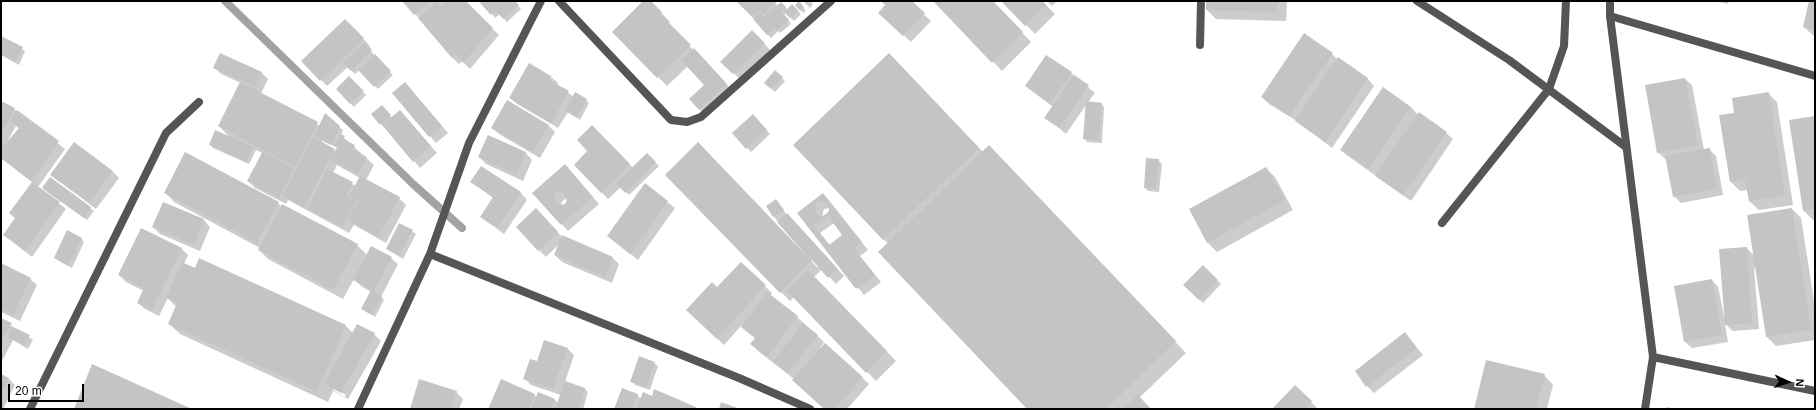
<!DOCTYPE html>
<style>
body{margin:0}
#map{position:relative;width:1816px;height:410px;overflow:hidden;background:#fff;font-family:Arial,sans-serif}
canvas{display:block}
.frame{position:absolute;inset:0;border:2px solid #000;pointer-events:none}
.north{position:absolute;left:1768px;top:362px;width:40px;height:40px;-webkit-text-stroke:3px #fff;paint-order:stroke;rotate:93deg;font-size:11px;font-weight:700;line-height:16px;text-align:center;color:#000}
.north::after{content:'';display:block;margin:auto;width:14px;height:18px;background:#000;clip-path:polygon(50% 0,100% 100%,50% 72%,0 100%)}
.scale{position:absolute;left:8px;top:384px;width:76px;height:18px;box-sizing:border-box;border:2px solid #000;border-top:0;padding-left:5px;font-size:12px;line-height:14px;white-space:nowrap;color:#000;-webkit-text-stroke:3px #fff;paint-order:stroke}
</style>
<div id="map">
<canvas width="1816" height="410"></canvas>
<div class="frame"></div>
<div class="north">N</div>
<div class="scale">20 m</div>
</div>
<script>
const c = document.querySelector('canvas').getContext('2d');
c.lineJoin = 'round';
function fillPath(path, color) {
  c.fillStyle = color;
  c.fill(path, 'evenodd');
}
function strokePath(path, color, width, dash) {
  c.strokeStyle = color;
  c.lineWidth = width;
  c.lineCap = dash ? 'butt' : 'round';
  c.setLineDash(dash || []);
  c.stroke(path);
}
fillPath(new Path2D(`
 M404 1H464L499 35 470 69 462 61 459 64 452 57Z
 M483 1H515L521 9 507 22 500 14 495 18Z
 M645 1H650L670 22 668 24 733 91 706 116 690 99 705 86 688 66 667 86 614 32Z
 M738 1H774L778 6 781 3 788 10 792 5 801 14 794 21 786 13 784 15 791 24 780 33 778 31 771 38Z
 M803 1H810L813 4 810 8Z
 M882 1H910L931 21 911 42 886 19 887 5Z
 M935 1H992L1031 42 1002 71Z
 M1003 1H1042L1055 14 1035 34Z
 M1047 1H1057L1052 6Z
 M1207 1H1287L1286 21 1216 19 1207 10Z
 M1715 1H1729L1728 4Z
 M1810 1H1815V37L1804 27Z
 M802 6 806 11 803 13 800 9Z
 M345 20 370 46 368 47 374 55 393 75 378 89 359 70 355 74 348 67 327 86 303 61Z
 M752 31 771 51 741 80 722 62Z
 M1 37 25 51 19 65 1 55Z
 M1332 54 1338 60 1368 79 1374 86 1332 148 1297 121 1269 104 1262 97Z
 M529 64 551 77 558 83 557 85 574 97 586 100 589 103 580 120 568 112 558 128 517 104 510 97Z
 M900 65 983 152 999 158 1186 353 1139 398 1150 409H1029L888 244 794 145Z
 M215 68 261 72 268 79 261 94 320 126 339 127 343 130 341 135 374 165 366 180 399 198 406 205 386 243 354 225 349 233 288 200 286 204 255 188 248 181 262 153 256 150 249 164 213 148 210 144 230 138 219 126 241 83 221 74ZM322 141 336 147V146L338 148 336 152 321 143ZM337 165 360 178 356 186 333 173Z
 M776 72 785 81 775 92 765 83Z
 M1071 73 1095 93 1088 102 1101 103 1104 107 1102 143 1087 142 1084 138 1086 105 1066 134 1046 117 1053 107 1026 86Z
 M349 78 366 95 354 107 337 89Z
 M1685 79 1692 85 1704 150 1709 149 1716 156 1723 195 1681 203 1674 196 1667 159H1665L1658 152Z
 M411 90 448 133 436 143 430 136Z
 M1768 93 1777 102 1793 205 1759 210 1749 201 1748 190 1740 191 1731 182 1735 113Z
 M1 102 14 109 65 149 38 187 66 209 32 257 4 235 16 218 10 213 33 183 1 158ZM16 126 20 129 7 142Z
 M1411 107 1418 115 1446 133 1453 139 1411 201 1348 156 1341 149Z
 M385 110 392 118H406L437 153 420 168 385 127 381 124Z
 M753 115 770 134 751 152 733 133Z
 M1815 117V220H1813L1804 211Z
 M549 126 555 132 540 158 499 134 492 128Z
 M592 126 633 168 647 154 659 166 629 195 621 187 608 199 575 165 589 151Z
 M489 136 526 153 532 160 523 181 486 164 479 157Z
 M707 153 818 268 819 266 774 217 767 206 776 200 786 214 844 276 836 284 822 269 814 277 896 361 876 381 794 297 790 301 666 175Z
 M1158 160 1162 164 1159 192 1148 191 1145 188Z
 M482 167 521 193 527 200 504 234 481 217 493 198 472 182Z
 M1266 168 1275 177 1293 210 1217 252 1208 243Z
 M112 171 119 178 96 209 52 175Z
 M571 172 599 204 568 231 534 193ZM566 199 568 200 566 204 561 207 562 201Z
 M645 185 675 208 638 260 608 236Z
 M46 191 90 208 94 211 87 220Z
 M165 192 278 203 282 207 357 245 367 255 391 258 398 264 381 297 384 300 375 317 362 309 371 292 361 286 354 279 343 299 268 259 259 250 260 248 174 202Z
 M823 194 868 250 860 256 881 282 864 295 798 213ZM830 208 827 215 822 217 824 209ZM834 223 844 235 830 245 820 233Z
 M163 203 204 220 210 227 200 251 160 234 153 227Z
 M1792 209 1801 218 1815 307V340L1776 346 1767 337 1756 267 1754 268 1759 329 1733 331 1725 324 1728 342 1692 348 1685 342 1712 280 1718 287 1724 316H1725L1747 248 1754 256Z
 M543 216 562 237 612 257 619 264 612 283 562 262 555 255 560 243 546 257 539 250Z
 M412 231 416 234 403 259 387 249Z
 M81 238 84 242 72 268 55 258Z
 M182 249 188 255 184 264 195 269 200 259 346 326 353 333 374 334 381 341 348 399 333 391 328 402 180 334 169 324 176 307 168 298 159 316 145 309 138 303 144 291 126 282 119 275ZM333 388 346 395 345 397 333 390Z
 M741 263 772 293 770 296 797 317 824 342 820 348 821 349 825 344 869 384 847 409H825L794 379 758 351 752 344 756 339 741 326 724 345 694 317Z
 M1 264 30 279 37 285 20 321 1 312Z
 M1203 266 1221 284 1203 303 1185 285Z
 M1 319 33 340 28 349 13 340 2 361Z
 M1405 333 1423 355 1374 393 1367 386Z
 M567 348 574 355 565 382 585 389 588 392 583 409H489L534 395 537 397 539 393 555 400 558 403 561 395 531 385 524 378 537 362Z
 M654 363 658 366 650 390 635 385 632 381Z
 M1 375 8 378 15 385 3 409H1Z
 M1544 375 1553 385 1547 409H1475Z
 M1295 386 1318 409H1273Z
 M456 392 463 399 459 409H411Z
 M637 395 641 399 653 397 697 409H615Z
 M1667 407 1676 409H1666Z`), '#0003');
strokePath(new Path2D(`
 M225 1 413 184 462 228`), '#a3a3a3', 8);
fillPath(new Path2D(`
 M402 1H430L414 15Z
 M445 1H466L493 28 463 63 455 54 452 58 418 18 437 2 440 6Z
 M482 1H515L519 5 503 19 496 11 491 15 480 3Z
 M643 1H651L662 12 660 14 691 45 657 78 612 32Z
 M736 1H775L776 2 764 14 760 10 752 17Z
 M799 1 804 7 800 11 795 5Z
 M881 1H912L925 13 903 36 878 13 885 5Z
 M933 1H993L1023 32 992 63Z
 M1001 1H1043L1046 5 1025 26Z
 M1206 1H1277V12L1206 10Z
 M1809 1H1815V30L1803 27Z
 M781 2 786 7 781 11 789 20 776 31 774 29 767 35 753 19 760 12 764 17Z
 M792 4 798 10 790 18 784 12Z
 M345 19 364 38 320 81 301 61Z
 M752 30 765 43 733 74 720 62Z
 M1304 33 1333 53 1289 116 1261 97Z
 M1 36 23 47 15 62 1 54Z
 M365 42 372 50 351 71 343 63Z
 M694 48 727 84 699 110 689 99 704 85 681 60Z
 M220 53 262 72 255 87 213 68Z
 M889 53 979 148 883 240 793 145Z
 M375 54 391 71 374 87 358 70Z
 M1046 55 1072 72 1050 104 1025 86Z
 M1338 57 1368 78 1325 142 1295 121Z
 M529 63 551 76 549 80 569 91 551 123 509 98Z
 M775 70 783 77 771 89 764 83Z
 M1074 75 1089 85 1059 128 1044 118Z
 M349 76 364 91 350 104 336 89Z
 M1685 78 1698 145 1657 153 1645 85Z
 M240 82 318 122 295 167 218 126Z
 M405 82 442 126 429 137 392 93Z
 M1383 87 1411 107 1368 169 1340 150Z
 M575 92 587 99 576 117 565 111Z
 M1769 92 1785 196 1749 201 1745 180 1730 182 1719 115 1734 113 1732 98Z
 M507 100 549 125 533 152 491 128Z
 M1 101 15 108 1 135Z
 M1086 101 1102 103 1099 140 1083 139Z
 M382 105 391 115 380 125 371 114Z
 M17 110 59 141 31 181 1 158V149L19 128 10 121Z
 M400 110 431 146 413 162 382 125Z
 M1419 112 1447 132 1403 195 1375 176Z
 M325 113 340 126 332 145 314 136Z
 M753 114 767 130 746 149 732 133Z
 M1815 116V209L1803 211 1789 120Z
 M592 125 630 164 601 193 574 165 587 151 577 140Z
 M215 130 253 147 246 162 209 145Z
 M340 134 345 136 343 139 355 145 353 150 367 157 358 175 330 160 337 147 334 145Z
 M488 135 526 152 516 175 478 157Z
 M313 137 335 149 304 207 283 196Z
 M74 142 113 171 89 203 50 175Z
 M698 142 807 256 777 222 787 213 838 269 828 278 812 260 780 293 665 175Z
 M989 145 1176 341 1106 409H1027L878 252Z
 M1710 148 1717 189 1673 197 1665 156Z
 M263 151 294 168 279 198 247 181Z
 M185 152 279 202 257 243 164 193Z
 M647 153 656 162 625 193 616 183Z
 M1146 158 1159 159 1156 189 1144 188Z
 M565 164 593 197 561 225 532 193ZM559 192 563 193 567 200 565 204 561 205 554 202 555 194Z
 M481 166 521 192 497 228 480 217 493 197 470 182Z
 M1266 167 1285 200 1207 243 1189 209Z
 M327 169 353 182 346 196 356 201 342 227 307 209Z
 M360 176 400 197 379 237 348 220 358 201 349 196Z
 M50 177 91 207 84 218 42 188Z
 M32 182 60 202 25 251 3 235 15 218 9 213Z
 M645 183 668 201 630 254 607 236Z
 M823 193 862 242 854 249 875 275 856 289 797 213ZM822 201 829 206V211L826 214 822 216 818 215 815 211V207L817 203ZM828 216 842 235 829 245 814 225Z
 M776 199 784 210 773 217 766 206Z
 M163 202 204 219 194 245 152 227Z
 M282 204 358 244 333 290 258 250Z
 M536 208 558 232 538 251 516 227Z
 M1792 208 1811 330 1766 337 1747 215Z
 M399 223 413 230 399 256 386 249Z
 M141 228 182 248 152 310 137 303 144 288 118 275Z
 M67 230 82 238 68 266 54 258Z
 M562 235 613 257 605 277 554 255Z
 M371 246 392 257 374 291 353 280Z
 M1747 247 1752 323 1725 325 1719 249Z
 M199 258 346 325 317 392 168 324 177 303 166 298 182 262 195 268Z
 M741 262 766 285 717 339 686 310 712 282 717 287Z
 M1 263 31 278 13 315 1 309Z
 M1203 265 1218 280 1199 300 1183 285Z
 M808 270 887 351 866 373 787 291Z
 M1712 279 1722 335 1684 342 1674 286Z
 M371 290 382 296 372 315 361 309Z
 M767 292 798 316 767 357 750 344 755 338 741 327Z
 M1 318 12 323 1 343Z
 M803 323 818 335 788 373 773 362Z
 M357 324 375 333 341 393 324 384Z
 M13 327 30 335 24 346 8 337Z
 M1405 332 1417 348 1366 387 1355 371Z
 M544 340 568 348 553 389 523 379 530 359 537 361Z
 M825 343 863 377 834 409H824L792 380Z
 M639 356 655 362 647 387 630 382Z
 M1486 360 1545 374 1536 409H1474Z
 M92 364 192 409H74Z
 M1 374 9 378 1 393Z
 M419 379 457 391 451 409H410Z
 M501 379 535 394 528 409H488Z
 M565 381 585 388 578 409H555Z
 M1295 385 1312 401 1305 409H1272Z
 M622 388 638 394 633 409H614Z
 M654 389 696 407V409H636L643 392 652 396Z
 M538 392 555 399 551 409H531Z
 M1138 395 1151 409H1122Z
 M721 402 740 409H719Z`), '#c4c4c4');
strokePath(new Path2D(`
 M1417 1 1509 60 1626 147
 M1200 45 1201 1
 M1442 223 1549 89 1564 46 1566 1`), '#555', 8);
strokePath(new Path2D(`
 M559 1 671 120 687 122 701 117 831 1
 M1610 1V16L1653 357 1645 409
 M1610 16 1815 76
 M430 254 469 143 541 1
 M1653 357 1815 391
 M30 409 166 133 199 102
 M358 409 430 254 739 378 810 409`), '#555', 8);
</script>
